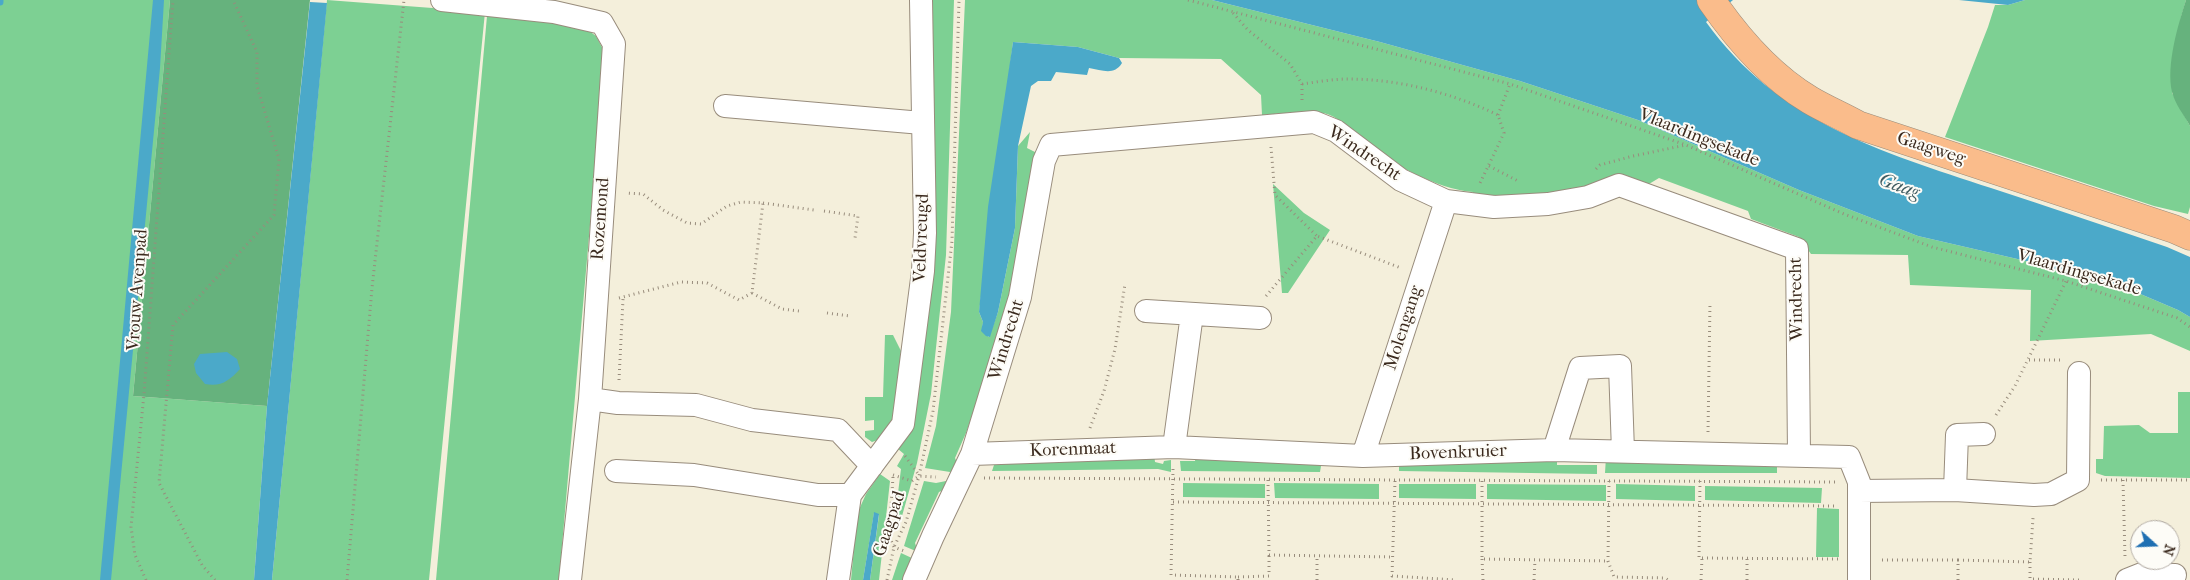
<!DOCTYPE html>
<style>
body{margin:0}
#map{position:relative;width:2190px;height:580px;overflow:hidden;background:#f4efdb;font-family:"IM FELL French Canon",serif}
canvas{display:block}
.north{position:absolute;left:2130px;top:520px;width:50px;height:50px;box-sizing:border-box;background:#fdfcf7;border:1px solid #afa8a0;border-radius:50%;rotate:110deg;font-size:14px;font-weight:700;line-height:20px;text-align:center;color:#3b2a1e}
.north::after{content:'';display:block;margin:auto;width:18px;height:22px;background:#1f6fb2;clip-path:polygon(50% 0,100% 100%,50% 72%,0 100%)}
</style>
<div id="map">
<canvas width="2190" height="580"></canvas>
<div class="north">N</div>
</div>
<script>
const c = document.querySelector('canvas').getContext('2d');
c.lineJoin = 'round';
function fillPath(path, color) {
  c.fillStyle = color;
  c.fill(path, 'evenodd');
}
function strokePath(path, color, width, dash) {
  c.strokeStyle = color;
  c.lineWidth = width;
  c.lineCap = dash ? 'butt' : 'round';
  c.setLineDash(dash || []);
  c.stroke(path);
}
function label(font, color, halo, rows, align = 'center') {
  c.font = font + ' "IM FELL French Canon",serif';
  c.lineWidth = 4;
  c.setLineDash([]);
  c.textBaseline = 'middle';
  c.strokeStyle = halo;
  c.fillStyle = color;
  for (const [text, x, y, turn = 0] of rows) {
    c.save();
    c.translate(x, y);
    c.rotate((+turn || 0) * Math.PI / 180);
    c.textAlign = isNaN(turn) ? turn : align;
    if (halo) c.strokeText(text, 0, 0);
    c.fillText(text, 0, 0);
    c.restore();
  }
}
fillPath(new Path2D(`
 M0 0H170L133 396 267 406 254 580H0Z
 M327 0 485 12 429 580H272Z
 M926 0H954L946 255 931 394 917 463 902 516 893 533 901 469 897 466 904 454 898 449 912 422Z
 M965 0H1212L1380 42 1520 81 1638 120 1799 190 1918 236 2026 261 2131 290 2178 310 2190 317V351L2151 334 2030 341 2031 290 1910 285 1908 255 1811 254 1799 237 1751 219 1748 211 1659 178 1649 184 1625 175 1575 189 1530 199 1472 195 1473 192C1435 189 1390 162 1359 140 1350 134 1344 122 1334 117 1318 107 1281 114 1262 115L1261 95 1221 59 1119 58 1078 47 1013 42 979 312 983 322 982 331 989 337 998 312 1015 228 1018 146 1030 132 1027 148 1037 153 1015 288 966 433 955 458 958 465 954 474 950 472 925 468 936 426 951 312Z
 M2025 0H2186L2181 17 2172 93 2190 126V207L2188 214 2154 206 1945 137 1988 27 1995 5H2008Z
 M487 16 582 26 596 36 605 53 559 580H436Z
 M1273 184 1304 213 1330 230 1288 293H1282Z
 M885 335H893L901 351 894 418 878 440 872 442 865 437V431L874 430V420L865 421V397H883Z
 M2178 392H2190V478L2105 476 2096 473V459H2103L2104 426 2139 425 2150 433H2178Z
 M1154 454 1155 462 1163 464 1164 461 1171 460V472L1158 469 992 471 995 462Z
 M1196 455 1352 466H1321L1320 472 1181 471 1180 461H1195Z
 M1606 457 1777 465V473H1605Z
 M1557 458V465H1597V474L1399 471V464Z
 M880 474 890 481 879 580H870L879 515 874 513 863 580H851L857 514 866 494Z
 M951 480 948 488 939 492 915 543 918 552 904 546 924 481 936 483Z
 M1183 483 1265 484V498L1183 497Z
 M1274 483 1379 484V499L1275 498Z
 M1399 484H1476V499L1399 498Z
 M1487 484 1606 485V501L1487 499Z
 M1616 484 1695 486V501L1616 499Z
 M1705 486 1822 488 1821 503 1705 500Z
 M1817 508 1839 509V557H1816Z
 M901 553 914 559 906 580H892Z`), '#7dd093');
fillPath(new Path2D(`
 M170 0H310L267 406 133 396Z
 M2186 0H2190V126C2184 115 2175 104 2172 92 2166 65 2178 25 2186 0Z`), '#66b27d');
fillPath(new Path2D(`
 M153 0H164L160 68 111 580H100Z
 M1212 0H1733L1706 22C1777 121 1881 152 1991 188 2050 207 2108 227 2167 247L2190 257V317L2178 310 2131 290 2026 261 1918 236 1799 190 1638 120 1520 81 1380 42Z
 M1959 0H2025L2008 5Z
 M310 2 327 3 272 580H254L267 406Z
 M1013 42 1078 47 1119 58 1122 63C1114 76 1102 70 1089 68L1087 75 1056 72 1051 81H1038L1031 86 1018 146 1015 228 998 312 990 337 986 336 981 331 983 322 979 312 988 207Z
 M227 352 237 359 240 369C229 381 221 387 205 384L196 373 194 364 200 354Z
 M874 512 879 514 870 580H863Z`), '#4ba9c9');
strokePath(new Path2D(`
 M0 2V0`), '#4ba9c9', 7);
const minor = new Path2D(`
 M442 0 554 12 602 23 614 44 590 399 570 580
 M725 106 922 123
 M1146 311 1260 318
 M590 399 618 403 696 405 752 420 838 430 872 466
 M1174 447 1192 314
 M1554 450 1580 368 1620 366 1623 451
 M972 454 1174 447 1363 456 1554 450 1849 457 1859 482V580
 M1363 456 1446 201
 M616 471 694 475 818 495H850
 M1955 490 1957 435 1984 434
 M1859 491 1955 490 2034 495 2051 494 2078 480 2079 373
 M838 580 850 495 903 424 923 271 925 233 921 0
 M914 580 933 536 972 454 1020 297 1044 161 1051 145 1314 122 1336 131 1401 180 1446 201 1494 207 1548 204 1588 197 1619 185 1797 249 1799 455
 M2127 580 2142 574 2175 575`);
const major = new Path2D(`
 M1711 0C1737 38 1770 76 1810 100 1825 109 1842 116 1858 125L2174 229 2190 236`);
strokePath(minor, '#988c7c', 24);
strokePath(major, '#988c7c', 29);
strokePath(new Path2D(`
 M1188 0 1510 84 1686 145 1844 214 1932 247 2066 281 2177 318 2190 327
 M1233 13 1248 30 1290 64 1302 84V100
 M1302 84C1317 82 1333 79 1348 79 1399 79 1452 93 1498 115L1504 133 1480 183
 M1498 115 1510 84
 M1271 147 1275 195 1317 236
 M1489 166 1520 182
 M1596 169 1600 165 1633 156 1686 145
 M763 203 814 210
 M824 211 858 216 855 238
 M752 293 782 309 799 311
 M1266 296 1317 236 1401 268
 M619 298 681 282 707 283 739 300 752 293 763 203 741 202 727 206 701 224 687 223 663 210 643 194 626 193
 M827 313 850 316
 M2029 360H2063
 M619 380 623 299
 M1996 415 2015 386 2066 281
 M1090 428 1104 391 1115 349 1125 284
 M1708 432 1710 302
 M905 456 919 475
 M1173 469 1171 575 1238 577V580
 M893 475 912 481 919 476 936 477
 M893 477 889 536 894 547 904 551
 M984 478 1835 482
 M1268 480 1269 555 1393 557
 M2101 480H2190
 M2123 480 2125 557
 M1395 481 1392 576 1456 580
 M1482 481V559L1608 561
 M1609 481 1608 561 1614 577 1665 578 1668 580
 M1700 481 1699 558 1838 559
 M1173 502 1838 506
 M1482 559 1483 580
 M1882 560H1958V580
 M1958 560 2030 562 2033 518
 M2030 562V579L2080 580
 M1238 577 1269 576V555
 M146 580 135 555 131 527 144 394 173 0
 M215 580 202 565 159 483 173 325 274 215 279 159 257 86V52L233 0
 M347 580 372 288 404 0
 M887 580 894 547 906 522 919 476 933 411 952 241 959 0
 M1317 580V556
 M1534 580 1535 560
 M1701 580 1702 558
 M1747 580V558`), '#988c7c', 3, [1, 4]);
strokePath(minor, '#fff', 22);
strokePath(major, '#fabc8b', 28);
label('18px', '#3b2a1e', '#fdfcf7', [
 ["Vlaardingsekade",1699,138,22],
 ["Gaagweg",1931,149,18],
 ["Windrecht",1364,154,34],
 ["Rozemond",601,219,-86],
 ["Veldvreugd",922,238,-88],
 ["Vlaardingsekade",2079,273,16],
 ["Vrouw Avenpad",138,290,-86],
 ["Windrecht",1797,299,-91],
 ["Molengang",1404,328,-72],
 ["Windrecht",1007,340,-73],
 ["Korenmaat",1073,450,-2],
 ["Bovenkruier",1458,453,-2],
 ["Gaagpad",890,524,-72]
]);
label('italic 19px', '#415d62', '#fdfcf7', [
 ["Gaag",1899,187,20]
]);
</script>
